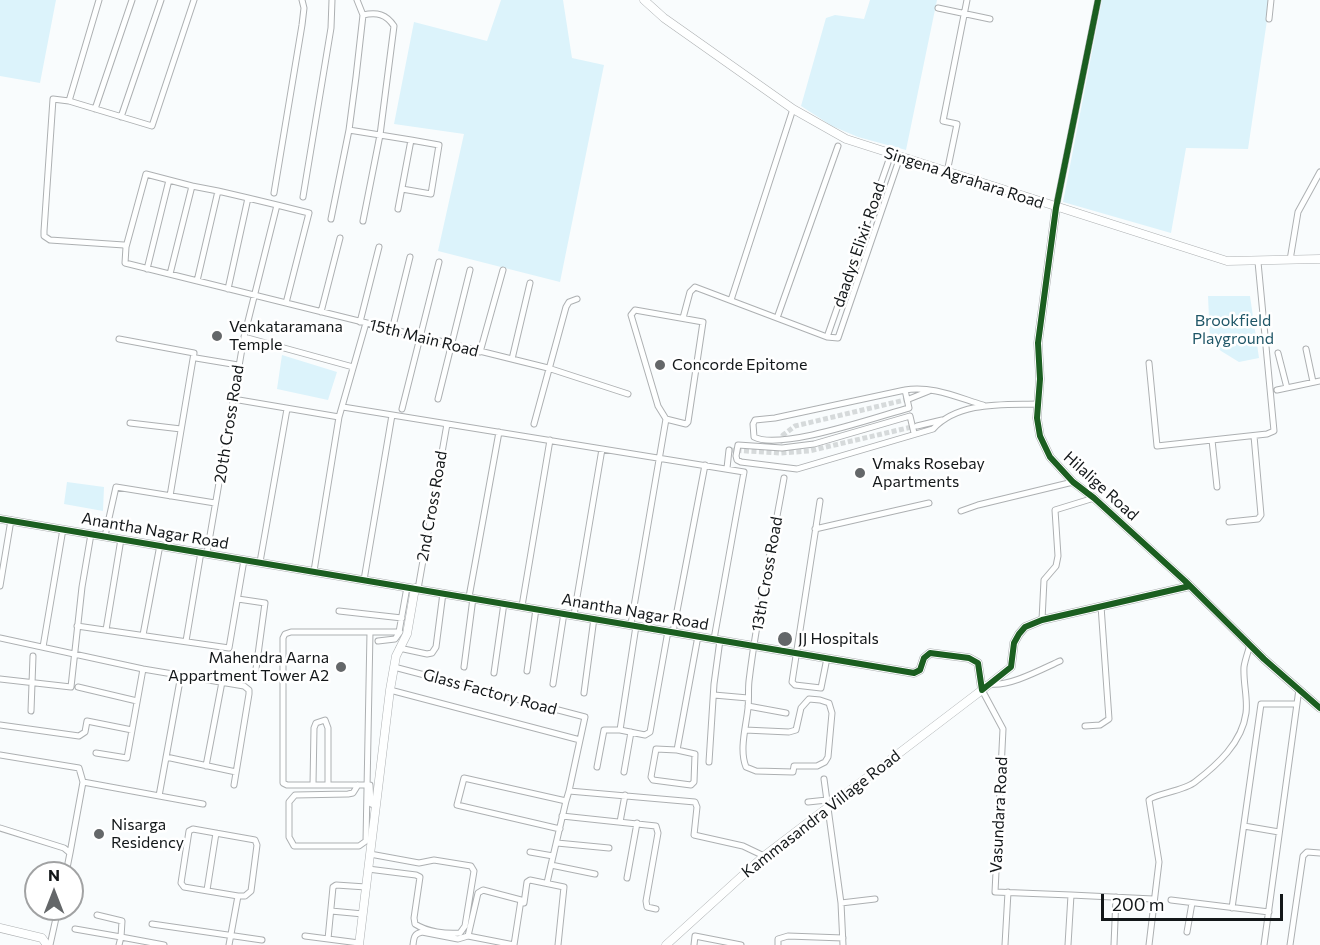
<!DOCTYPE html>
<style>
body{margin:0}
#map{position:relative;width:1320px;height:945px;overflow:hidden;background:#f9fcfd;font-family:Commissioner,sans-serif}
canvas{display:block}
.north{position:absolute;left:24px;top:861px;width:60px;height:60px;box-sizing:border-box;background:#fff;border:2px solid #a1a2a3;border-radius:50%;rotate:0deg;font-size:16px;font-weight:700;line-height:24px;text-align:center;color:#131719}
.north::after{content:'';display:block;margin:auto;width:21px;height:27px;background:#646769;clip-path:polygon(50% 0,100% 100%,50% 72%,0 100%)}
.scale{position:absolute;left:1101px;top:894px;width:182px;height:27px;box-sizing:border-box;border:3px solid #131719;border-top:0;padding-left:8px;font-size:18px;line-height:21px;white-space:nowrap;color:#131719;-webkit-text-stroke:4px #fff;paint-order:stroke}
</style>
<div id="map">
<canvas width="1320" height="945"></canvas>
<div class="north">N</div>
<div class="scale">200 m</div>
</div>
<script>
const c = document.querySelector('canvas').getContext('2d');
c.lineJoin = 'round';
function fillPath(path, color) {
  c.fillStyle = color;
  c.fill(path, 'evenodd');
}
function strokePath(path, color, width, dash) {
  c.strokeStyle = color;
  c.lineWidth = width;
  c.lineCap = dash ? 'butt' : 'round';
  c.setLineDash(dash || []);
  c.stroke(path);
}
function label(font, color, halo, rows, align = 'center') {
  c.font = font + ' Commissioner,sans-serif';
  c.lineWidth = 5;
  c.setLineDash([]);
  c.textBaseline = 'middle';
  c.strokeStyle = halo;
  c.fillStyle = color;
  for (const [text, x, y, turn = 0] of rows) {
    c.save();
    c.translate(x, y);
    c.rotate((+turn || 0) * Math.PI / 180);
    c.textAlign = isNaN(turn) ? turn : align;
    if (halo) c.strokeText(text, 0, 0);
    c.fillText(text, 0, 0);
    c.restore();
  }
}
fillPath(new Path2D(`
 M0 0H56L40 83 0 76Z
 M501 0H563L572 58 604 65 560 282 438 251 464 134 394 124 414 22 487 41Z
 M870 0H937L906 150 858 137 832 126 801 106 826 18 835 15 864 19Z
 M1102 0H1270L1248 149 1186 148 1171 233 1063 202Z
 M1208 296H1250L1259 358 1239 362 1221 351 1210 340Z
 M282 355 337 372 328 400 277 389Z
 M67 482 104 487 103 511 64 504Z`), '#dcf3fb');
strokePath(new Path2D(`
 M729 450 781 453 809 451 916 426
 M777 450 783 435 795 426 909 399`), '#d6dadb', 5, [5, 2.5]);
const street = new Path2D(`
 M99 0 69 101 152 126 194 0
 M938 8 990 19
 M363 15C377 12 386 14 394 26L380 135 363 221
 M1269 19 1271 0
 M69 101 53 99 44 231V236L50 240 124 245 126 247 125 263 548 368 628 394
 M95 109 132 0
 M121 117 161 0
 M349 130 411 140 398 209
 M947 172 957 124 943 121 967 0
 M402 189 431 194 439 145 411 140
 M274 193 302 25 304 8 302 0
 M303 197 331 28 332 0
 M1056 208 1098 0
 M331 219 349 130 356 77 363 15 357 0
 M126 247 146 174 169 180
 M1290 260 1298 212 1320 172
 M147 269 169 180 192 186
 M170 274 192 186 218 191
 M197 281 218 191 248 198
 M228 289 248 198 277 205
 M731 300 793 109
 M321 312 340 238
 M683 318 690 292 695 287 827 337 838 338 900 157
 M777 318 838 146
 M360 322 379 247
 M392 330 410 257
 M244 337 353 367
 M827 337 891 154
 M119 339 194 353 170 496
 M1306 349 1313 382
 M480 352 503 270
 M1278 353 1287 388
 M196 358 238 365
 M512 359 530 283
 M1149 363 1157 446 1267 434 1274 431 1258 262
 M905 390 909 408C879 416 780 451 754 437L753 424 755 420 775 418 905 390C931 385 959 398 983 405
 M1277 390 1320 381
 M233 399 339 417
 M438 399 470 270
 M909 399 929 391
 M343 407 744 472 714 639
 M402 409 439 262
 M130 423 181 429
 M534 424 566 307 569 302 577 299
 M917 426 942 420
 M914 433 910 416 814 444 782 448 738 445 736 456 737 460 741 462 797 469 933 429C959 401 1003 405 1038 404
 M1212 440 1217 487
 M727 468 729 450
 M820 501 792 682 795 685 821 688 827 658
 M961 511 978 505 1073 482
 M1229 522 1258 519 1261 515 1254 436
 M815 529 929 503
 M105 536 116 487 215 503
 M207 553 244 337 277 205 309 213 286 303
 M260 562 287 409
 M314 571 339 417 366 323
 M364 580 392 415
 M0 586 11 520
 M418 589 447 424
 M469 597 499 432
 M238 599 265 603 256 669
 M522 606 550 440
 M339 611 402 618
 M574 615 602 449
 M1042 620 1044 580 1056 566 1058 556 1055 510 1094 498
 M631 624 666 419 658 406 631 315 635 310 703 322 688 422 686 424 666 419
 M77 626 229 648 244 560
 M106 630 121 539
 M673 632 705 465
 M143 635 160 545
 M0 638 143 669 244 686 249 690V694L234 785
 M186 641 201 552
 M378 641 395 639 400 632
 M43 647 63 529
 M399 648 427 654 432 653 436 647 443 593
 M394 667 585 717 569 791
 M464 667 473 598
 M527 671 536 609
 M494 673 504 603
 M0 679 71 687 82 587 91 534
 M553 684 564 613
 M990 684C1009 687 1042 669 1060 661
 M78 687 137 701
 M390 690 580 740
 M982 690 1003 729 995 892 1071 895 1068 945
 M584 693 594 618
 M714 695 748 698
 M748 706 786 713
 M31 711 33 656
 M0 725 79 736 85 732 87 721 132 730
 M1085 726 1100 725 1109 719 1101 606
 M620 730 645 735 650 732 668 631
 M745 730 789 732 796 730 801 708 809 699 820 700 829 703 832 713 828 757 825 762 817 766H794L793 772 756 771 746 767C739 750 746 727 748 708 749 699 748 690 749 681 757 613 772 546 784 478
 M677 750 656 749 651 777 653 780 691 785 694 782 695 754 677 750 698 636
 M96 753 127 758 143 669
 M0 755 79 768 83 782 70 853
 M166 757 236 772
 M709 762 714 684 720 640
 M206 766 222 682
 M597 767 604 730H620L636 626
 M624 772 631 732
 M824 779 841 903 843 945
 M83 782 203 804
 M313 784 314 728 316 723 325 720 328 728V784
 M358 785 353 793 348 794 295 795 289 802V837L294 846H359L366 841 370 632
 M159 796 181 675
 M566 801 551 865 595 874
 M808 802 827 800
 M376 806 371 804 370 785H287L283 783V638L285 634 291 632H399L407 587
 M562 816 656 826 658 833 646 901 647 907 656 909
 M620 822 625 795
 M1244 826 1279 832
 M0 828 64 848 70 853 66 873
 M560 829 457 805 464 778 566 801 569 791 695 802 697 807 694 835 743 846 764 856
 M557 843 609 848
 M530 852 553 856
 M368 869 416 875 420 877 414 918 415 924C427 932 446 934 460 933L465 926 474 871 471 866 434 860 419 863 370 854
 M627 878 637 823
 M547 883 551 865
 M207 890 216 833
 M1071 895 1153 899
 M1171 900 1269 912
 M524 903 527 882 530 880 564 887 558 945
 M841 903 875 899
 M1232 908 1261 704H1297
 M331 911 363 914
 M152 924 262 940
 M75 929 121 937 122 921 97 915
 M1187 932 1192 903
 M305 936 359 943
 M468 936 514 945
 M328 939 333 887 336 885 366 887
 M50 945 58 909
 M119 945 121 937 164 945
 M229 945 238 896 184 887 181 883 189 831 193 829 255 840 257 845 251 891 245 896H238
 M413 945C414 937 414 934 422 932L458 939 468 936 478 893 483 890 521 900 514 945
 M694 945 695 936 741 945
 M778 945V939L788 936 843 938
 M1005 945 1008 892
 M1114 945 1116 897
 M1149 945 1159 862 1149 800C1154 794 1184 791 1195 782 1217 765 1242 743 1246 713 1248 698 1243 683 1244 667 1245 660 1248 652 1250 645
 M1264 945 1299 689
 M1290 945 1303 856 1307 852 1320 853`);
const secondary = new Path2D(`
 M644 0 664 18 793 109 846 139 1227 261 1320 259
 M1056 208 1038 343 1040 379 1037 418 1040 436 1050 457 1073 482 1094 498 1185 581 1264 659 1320 708
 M0 519 914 673 920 670 924 658 930 653 969 658 978 663 982 690 1011 667 1014 643 1019 634 1025 627 1042 620 1190 586
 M0 928 42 938 47 945
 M359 945 390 690 396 656 407 634 415 588
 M666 945 764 856 982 690`);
strokePath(street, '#adb0b2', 7);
strokePath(secondary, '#adb0b2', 9);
strokePath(street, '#feffff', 5);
strokePath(secondary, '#feffff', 8);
strokePath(new Path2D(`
 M1098 0 1056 208 1038 343 1040 379 1037 418 1040 436 1050 457 1073 482 1094 498 1185 581 1264 659 1320 708
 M0 519 914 673 920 670 924 658 930 653 969 658 978 663 982 690 1011 667 1014 643 1019 634 1025 627 1042 620 1190 586`), '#1b5e20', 6);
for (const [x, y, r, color] of [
 [217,336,6,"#646769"],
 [660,365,6,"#646769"],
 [860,473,6,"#646769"],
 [785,639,8,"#646769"],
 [341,667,6,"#646769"],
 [99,834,6,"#646769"]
]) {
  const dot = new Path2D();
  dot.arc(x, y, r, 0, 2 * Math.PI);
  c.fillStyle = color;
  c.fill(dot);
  strokePath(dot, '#fff', 2);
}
label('16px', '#131719', '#fff', [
 ["Singena Agrahara Road",964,178,18],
 ["daadys Elixir Road",859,245,-71],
 ["15th Main Road",424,338,14],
 ["20th Cross Road",229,424,-81],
 ["Hilalige Road",1101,486,42],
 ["2nd Cross Road",432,506,-80],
 ["Anantha Nagar Road",155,531,10],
 ["13th Cross Road",767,574,-80],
 ["Anantha Nagar Road",635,612,10],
 ["Glass Factory Road",490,692,15],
 ["Kammasandra Village Road",821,814,-38],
 ["Vasundara Road",999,815,-87]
]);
label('16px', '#1f5667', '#fff', [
 ["Brookfield",1233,321],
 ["Playground",1233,339]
]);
label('16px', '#131719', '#fff', [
 ["Venkataramana",229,327],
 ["Temple",229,345],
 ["Concorde Epitome",672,365],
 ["Vmaks Rosebay",872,464],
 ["Apartments",872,482],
 ["JJ Hospitals",798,639],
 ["Mahendra Aarna",329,658,"right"],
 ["Appartment Tower A2",329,676,"right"],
 ["Nisarga",111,825],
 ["Residency",111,843]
], 'left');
</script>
